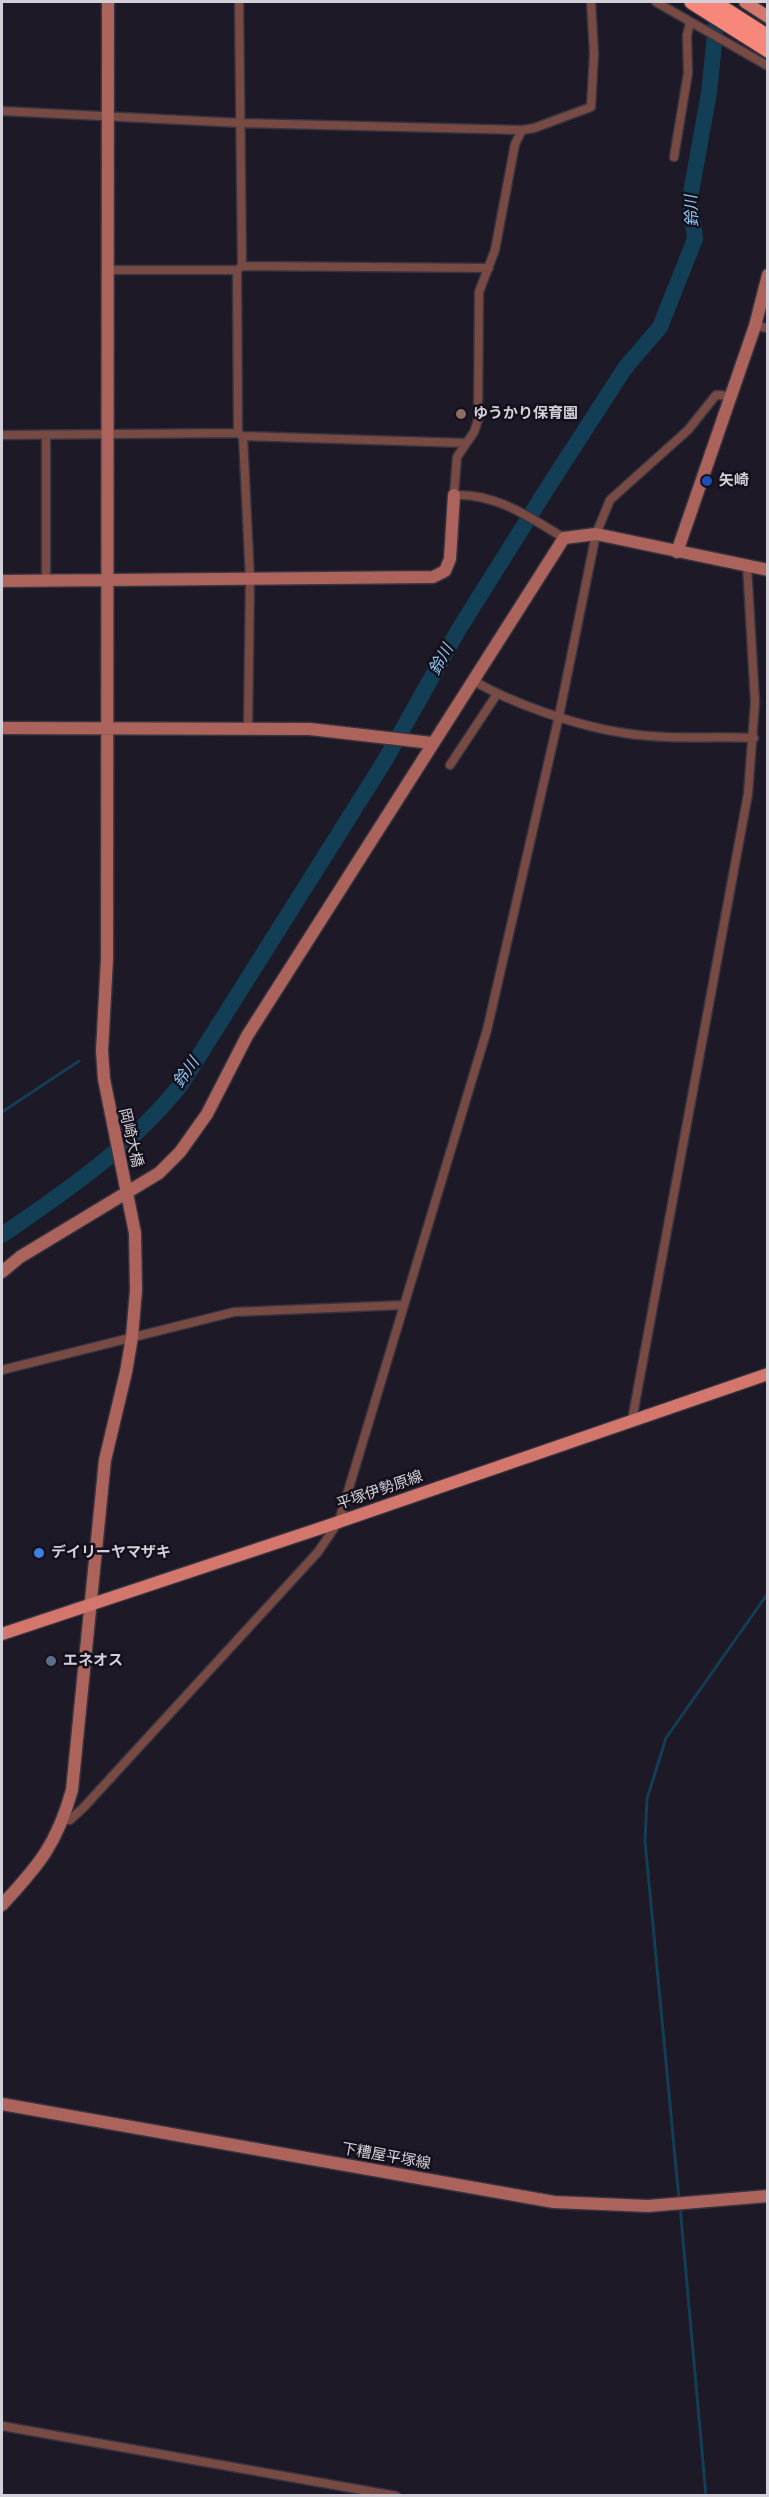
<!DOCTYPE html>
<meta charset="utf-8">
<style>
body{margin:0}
#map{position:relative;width:769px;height:2497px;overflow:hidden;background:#1e1926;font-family:Roboto,sans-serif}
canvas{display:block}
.frame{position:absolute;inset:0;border:3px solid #d3d0d9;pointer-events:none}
</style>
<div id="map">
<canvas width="769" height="2497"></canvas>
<div class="frame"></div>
</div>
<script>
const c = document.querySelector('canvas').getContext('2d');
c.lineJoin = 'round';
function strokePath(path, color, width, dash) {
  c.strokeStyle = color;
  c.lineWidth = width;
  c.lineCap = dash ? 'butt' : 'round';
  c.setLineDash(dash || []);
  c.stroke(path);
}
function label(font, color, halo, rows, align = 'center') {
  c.font = font + ' Roboto,"Noto Sans JP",sans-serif';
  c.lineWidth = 5;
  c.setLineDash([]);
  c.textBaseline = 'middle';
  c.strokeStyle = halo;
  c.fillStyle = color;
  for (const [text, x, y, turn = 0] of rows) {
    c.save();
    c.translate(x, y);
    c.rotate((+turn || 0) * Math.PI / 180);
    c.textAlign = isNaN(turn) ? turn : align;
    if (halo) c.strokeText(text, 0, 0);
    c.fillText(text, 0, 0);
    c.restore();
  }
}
strokePath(new Path2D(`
 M2 1112 79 1061
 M679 2199 645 1841 647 1799 666 1738 768 1593
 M680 2206 706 2496`), '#123e56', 3);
strokePath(new Path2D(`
 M2 1235C65 1192 135 1144 182 1083L384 762 459 629 550 484 625 368 660 327 695 239 690 198 709 93 718 5`), '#123e56', 16);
const street = new Path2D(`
 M239 2 242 266
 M656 2 768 66
 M2 111 241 123 522 130 534 128 591 107 594 53 591 2
 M522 130 515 144 495 250 479 292 478 420 474 432 457 457 454 495C496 493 529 517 564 538
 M674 157 688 73 687 35 690 23
 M106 270H237L242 266 489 268
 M237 270 238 433 242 436
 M755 326 768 328
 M2 435 238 433
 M46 580V435
 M472 680C513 704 577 726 624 733 666 740 712 736 754 738
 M248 727 250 580 243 436 465 443
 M450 765 497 694
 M2 1370 234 1312 404 1305
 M632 1420 748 794 755 702 747 565
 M64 1820H70L84 1807 318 1552 339 1521 487 1030 559 716 596 534 610 500 688 430 716 395 731 396
 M2 2426 396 2496`);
const secondary = new Path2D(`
 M677 552 755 326 768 275
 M2 581 433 577 445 571 450 559 454 495
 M2 728 310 729 432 743
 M2 1272 20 1257 159 1173 180 1152 207 1114 247 1036 564 538 596 534 768 570
 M2 1905C39 1865 57 1844 72 1790L105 1460 126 1372 132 1337 136 1290 135 1233 104 1079 102 1051 107 959 108 2
 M2 2104 554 2202 648 2206 768 2196`);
const primary = new Path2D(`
 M745 2 768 17
 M2 1634 324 1527 768 1374`);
const highway = new Path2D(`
 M692 2 768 50
 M713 2 768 37`);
strokePath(street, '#37333f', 11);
strokePath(secondary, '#37333f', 15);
strokePath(primary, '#37333f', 15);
strokePath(highway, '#37333f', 18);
strokePath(street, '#774a44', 8);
strokePath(secondary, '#ab635b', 12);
strokePath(primary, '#d3766c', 12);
strokePath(highway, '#f8877b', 15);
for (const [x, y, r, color] of [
 [461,414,6,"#8d6e63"],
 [707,481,6,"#1a4fb4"],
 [39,1553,6,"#3f7fe0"],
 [51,1661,6,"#5c6f8a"]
]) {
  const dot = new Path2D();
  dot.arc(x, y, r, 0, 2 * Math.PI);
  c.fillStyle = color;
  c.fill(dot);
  strokePath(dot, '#15101c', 2);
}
label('bold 15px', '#d3d0d9', '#15101c', [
 ["ゆうかり保育園",473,414],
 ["矢崎",719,481],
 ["デイリーヤマザキ",51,1553],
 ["エネオス",63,1661]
], 'left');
label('15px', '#d3d0d9', '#15101c', [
 ["岡崎大橋",130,1138,77],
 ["平塚伊勢原線",380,1491,-19],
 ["下糟屋平塚線",386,2157,10]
]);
label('italic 16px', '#8cccf5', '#15101c', [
 ["鈴川",693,211,-93],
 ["鈴川",442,660,-61],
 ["鈴川",187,1073,-55]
]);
</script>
